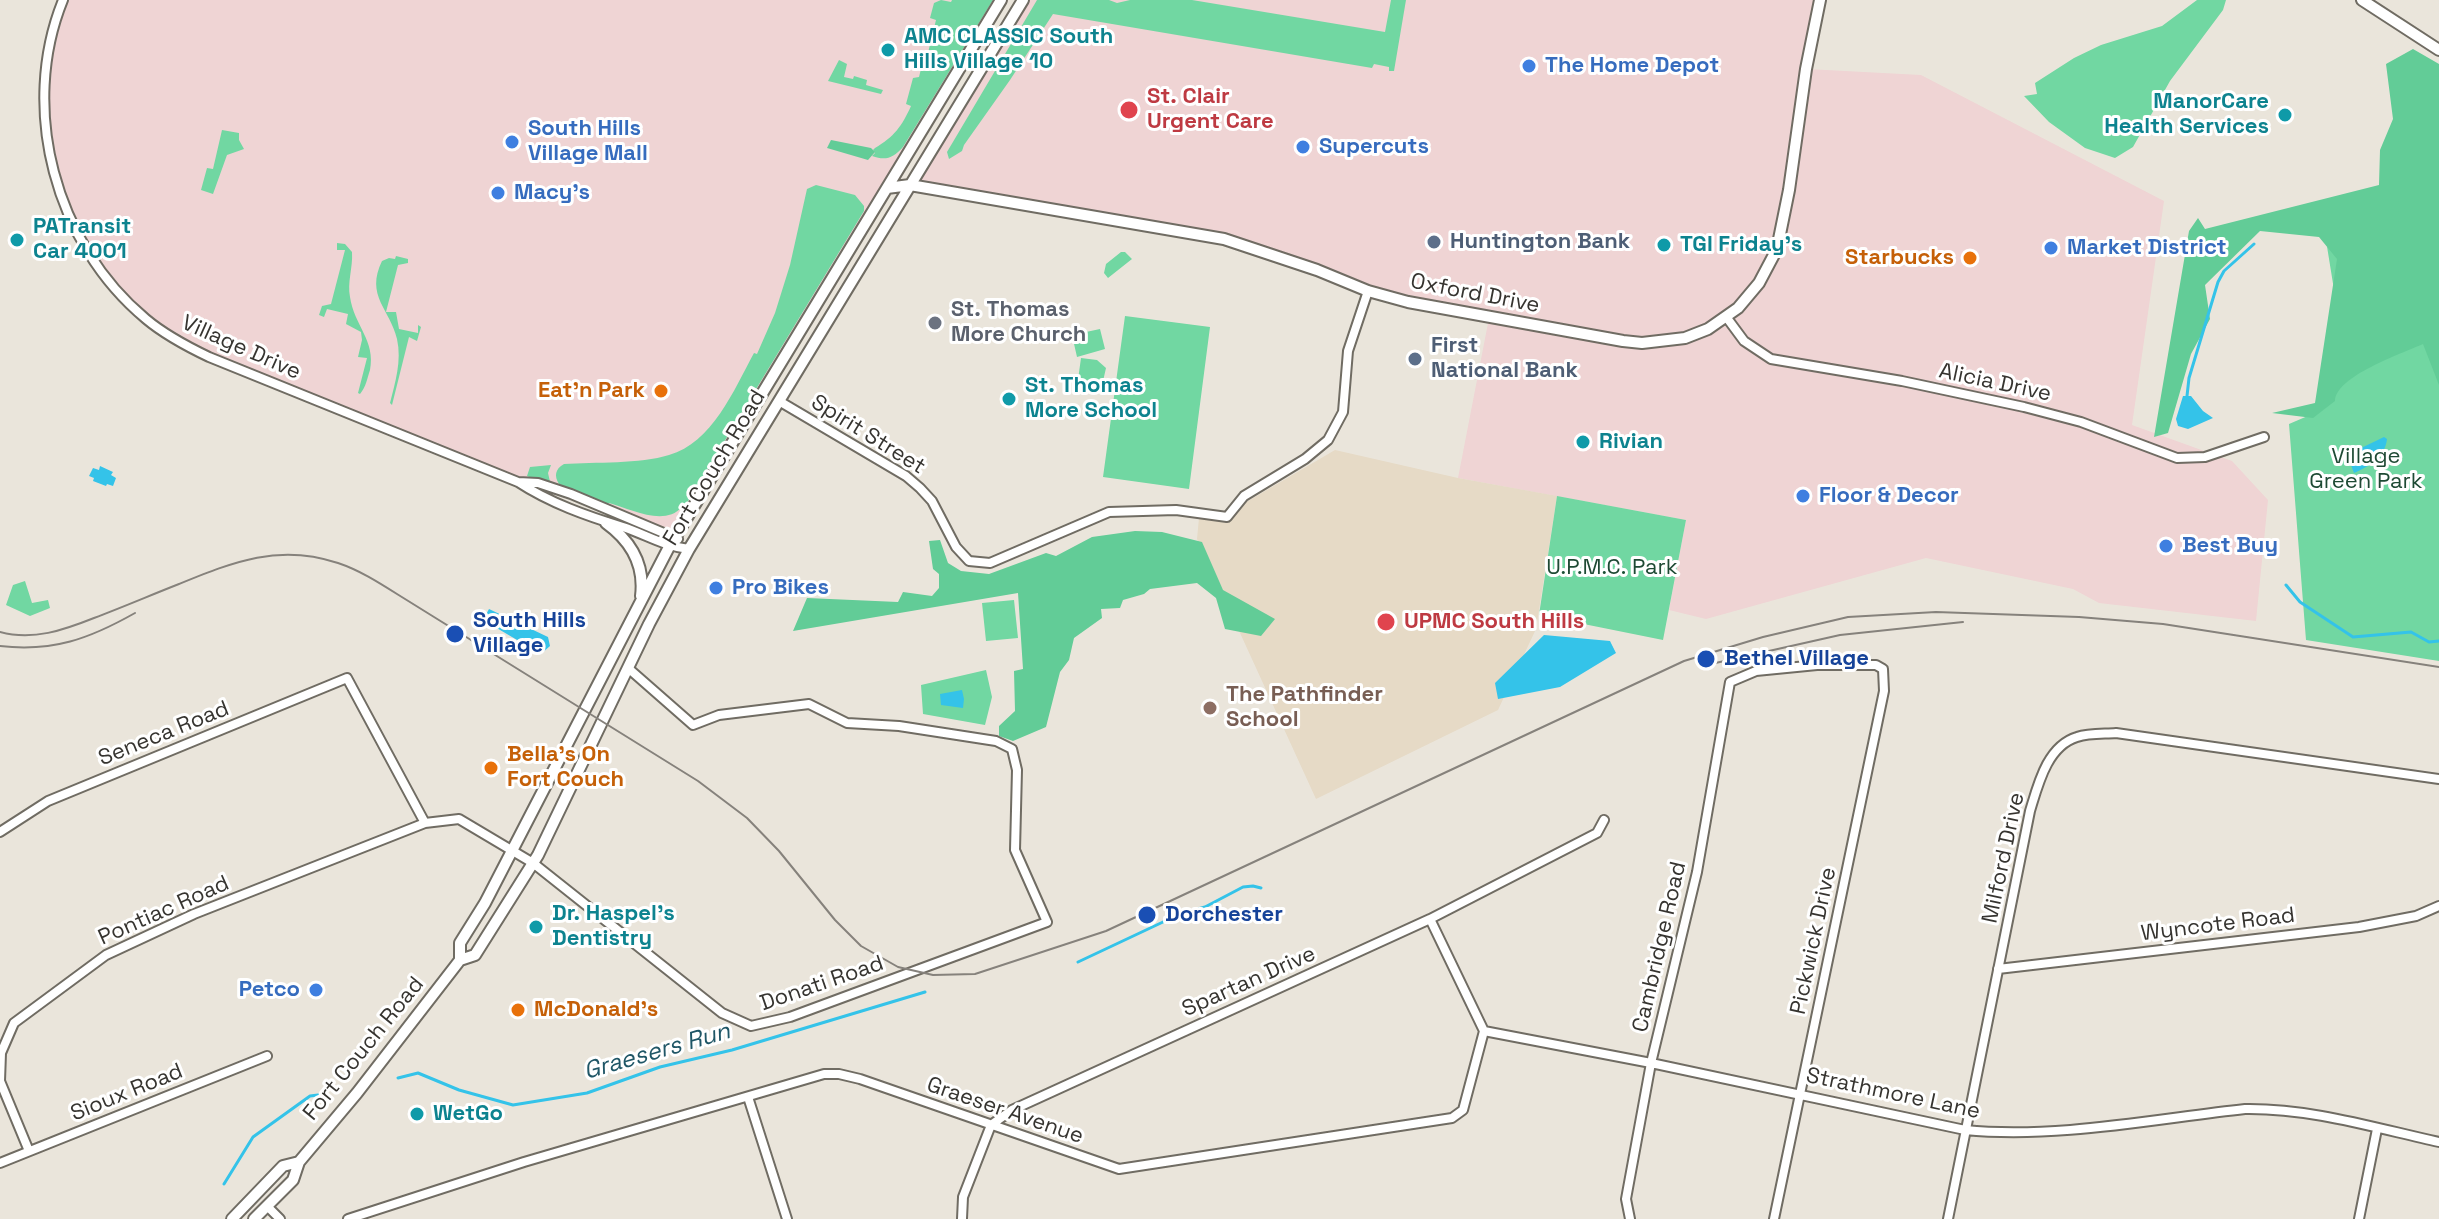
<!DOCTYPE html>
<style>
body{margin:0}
canvas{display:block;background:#eae5db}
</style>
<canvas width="2439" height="1219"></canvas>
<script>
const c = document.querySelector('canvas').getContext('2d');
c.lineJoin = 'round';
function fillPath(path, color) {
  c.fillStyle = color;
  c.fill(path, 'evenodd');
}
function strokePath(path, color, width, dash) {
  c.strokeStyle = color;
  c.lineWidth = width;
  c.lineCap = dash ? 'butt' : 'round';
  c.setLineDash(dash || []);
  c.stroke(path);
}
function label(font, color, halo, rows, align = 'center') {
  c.font = font + ' "Space Grotesk",sans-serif';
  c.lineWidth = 6;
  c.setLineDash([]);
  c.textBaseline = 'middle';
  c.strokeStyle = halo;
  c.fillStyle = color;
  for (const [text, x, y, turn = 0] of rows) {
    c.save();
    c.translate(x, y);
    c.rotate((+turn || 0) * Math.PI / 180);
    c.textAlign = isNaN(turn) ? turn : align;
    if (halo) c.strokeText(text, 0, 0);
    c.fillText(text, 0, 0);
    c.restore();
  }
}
fillPath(new Path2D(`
 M63 0H1001L675 537 571 494 518 482 209 357 144 317 92 259 62 196 43 107 53 25Z
 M1023 0H1820L1807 69 1921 75 2164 201 2132 425 2232 461 2268 500 2256 621 2099 603 2073 589 1926 558 1706 619 1669 610 1686 520 1458 478 1489 318 1408 302 1253 247 910 185Z`), '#efd4d4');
fillPath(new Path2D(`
 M1335 450 1458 478 1557 496 1536 629 1498 710 1316 799 1197 539 1199 518 1236 508Z`), '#e6dac6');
fillPath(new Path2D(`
 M941 0 951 2 952 0H993L903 147C893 158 886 161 872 156L875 153 873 150 875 148C894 137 902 126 911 106L906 104 913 78 919 77 923 61H926L936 20 930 18 934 3Z
 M1037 0H1109L1117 3 1130 0H1192L1385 32 1391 0H1406L1394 71H1389V67L1374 64 1372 68 1053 14 1010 80 964 145 962 151 949 159 947 152Z
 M2197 0H2226L2223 10 2170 81 2133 147 2115 158 2085 148 2049 122 2024 96 2037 94 2035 83 2074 58 2101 45 2162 26Z
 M839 60 847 64 844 77 853 79 854 76 867 80 866 85 883 90 881 94 828 81Z
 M2439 69V661L2306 640 2289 424 2324 409 2347 370 2324 228 2403 212Z
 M222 130 239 133V140L244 149 227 155 213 194 201 190 207 168 213 169Z
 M816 185 855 195 864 206V211L684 508 682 507C664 527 631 509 609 503L607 505 559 484C554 476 555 469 564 464 595 462 640 464 669 455 712 443 734 390 754 353L757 354 775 313 790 265 807 189Z
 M337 243 345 244 352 252C353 268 347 282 350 297 354 325 376 341 370 370 367 379 366 387 360 394L358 393 367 358 358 357 362 340 361 332 346 324 348 314 327 309 324 317 319 315 322 306 331 304 345 250H337Z
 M1121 252H1125L1132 259 1108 278 1104 273 1106 264Z
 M396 256 408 259V263L398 265 386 312H396L399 329 418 333V325L421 327 417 341 409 337 392 405 390 403C395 383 402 361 397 339 390 309 365 296 382 261L389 258 395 259Z
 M1125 316 1210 327 1189 489 1103 477Z
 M1100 329 1105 349 1077 357 1072 335Z
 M1081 358 1097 360 1106 368 1101 390 1077 387Z
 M551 465 548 473 551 486 527 476 530 467Z
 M1557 496 1686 520 1663 640 1539 615Z
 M25 581 32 603 48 600 50 608 30 616 6 605 13 585Z
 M1014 600 1018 638 986 641 982 603Z
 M986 670 992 697 985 725 923 714 921 685Z`), '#71d7a2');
fillPath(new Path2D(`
 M2413 49 2439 64V385L2423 344C2401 354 2336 376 2335 401L2313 418 2272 413 2315 403 2337 259 2319 237 2260 231 2205 285 2210 319 2191 354 2168 433 2154 437 2189 231 2198 218 2205 229 2379 185 2380 150 2393 119 2386 64Z
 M831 140 871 148 875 152 868 160 827 148Z
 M1135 531 1162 532 1202 542 1223 590 1275 619 1261 636 1225 629 1216 598 1197 583 1150 589 1144 594 1123 600 1120 608 1101 609 1102 618 1074 638 1069 660 1060 672 1046 727 1013 741 999 736V726L1015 711 1014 671 1023 669 1018 593 793 631 807 598 898 602 903 592 932 596 939 588V574L933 569 929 541 940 540 948 563 961 571 989 574 1046 553 1056 556 1092 537Z`), '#62cc97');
fillPath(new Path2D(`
 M2183 396H2191L2203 411 2213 418 2188 429 2178 426 2176 419Z
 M2384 437 2387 439C2385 457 2370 466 2354 473L2348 457 2357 450Z
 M100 466 113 472 111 475 116 478 113 486 107 484 106 486 93 481 94 478 89 476 93 468 99 470Z
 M489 609 548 637 550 646 541 654 483 620Z
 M1544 635 1610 641 1616 653 1560 687 1498 699 1495 683Z
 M962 690 964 699 963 708 941 705 940 694Z`), '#34c3e9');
strokePath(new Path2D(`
 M2187 396 2189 378 2218 282 2224 271 2254 244
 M2286 585 2300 602 2353 637 2411 632 2429 642 2439 641
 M1078 962 1180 914 1205 907 1243 887 1253 886 1261 888
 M398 1078 418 1073 459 1090 513 1105 587 1093 660 1067 732 1050 925 992
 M224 1184 253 1137 310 1096 326 1094`), '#34c3e9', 3);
const minor = new Path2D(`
 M63 0C19 108 55 244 146 319 165 335 186 346 209 357L518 482C550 503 587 516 623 527 647 535 663 546 689 549
 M1727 318 1744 341 1771 359 1902 381 2024 407 2081 422 2177 458 2205 457 2264 437
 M779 401 906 476 920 488 932 501 956 547 969 561 990 563 1109 512 1176 510 1227 517 1244 496 1305 459 1328 440 1343 412 1348 351 1368 291
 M518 482 538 483 571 494 678 539
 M0 832 48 801 347 678 425 823
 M1998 969 2359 927 2416 916 2439 906
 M1484 1031 1651 1063 1965 1130C2056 1139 2154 1119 2245 1109 2311 1108 2375 1128 2439 1142
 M748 1097 787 1219
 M29 1151 0 1081 1 1053 14 1023 106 955 194 914 425 823 459 819 533 863 722 1013 751 1026 790 1017 1047 922 1015 850 1017 770 1012 749 996 741 899 726 847 723 809 704 719 715 693 725 628 668
 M0 1163 267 1056
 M268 1207 280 1219
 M348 1219 524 1162 824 1074H839L860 1079 1119 1169 1452 1118 1463 1110 1484 1031 1430 919
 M962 1219 963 1197 991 1125 1012 1110 1430 919 1597 833 1604 820
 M1630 1219 1626 1199 1651 1063 1697 872 1730 682 1756 671 1817 665H1876L1883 669 1884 691 1774 1219
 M1948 1219 2030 811C2038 785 2047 746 2077 737 2089 733 2104 734 2116 733L2439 779
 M2359 1219 2377 1129`);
const tertiary = new Path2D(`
 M2362 0 2439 50
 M887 188 910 185 1224 239 1317 270 1368 291 1408 302 1623 341 1642 343 1685 338 1708 329 1738 308 1759 283 1777 249 1789 190 1806 69 1820 0
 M606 523C631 541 645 564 641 596
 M460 960 475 955 538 855 649 624 689 549 1023 0
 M232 1219 283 1166 299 1162
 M254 1219 293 1180 299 1162 357 1093 460 960V943L485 903 669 547 1001 0`);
strokePath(minor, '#706c63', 12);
strokePath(tertiary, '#706c63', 14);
strokePath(minor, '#fff', 8);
strokePath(tertiary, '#fff', 10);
strokePath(new Path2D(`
 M0 632C33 641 64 630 94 618 123 607 151 595 179 584 233 562 279 543 338 563 359 570 378 582 397 594L698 781 747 818 779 851 835 920 861 946 898 967 933 975 975 974 1106 931 1684 661 1763 637 1848 617 1936 612 2079 617 2163 624 2439 667
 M0 646C53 652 89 639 135 613
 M1711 664 1840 635 1963 622`), '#86827c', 2);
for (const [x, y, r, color] of [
 [888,50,8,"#0f9aa8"],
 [1529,66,8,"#3f7fe0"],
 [1129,110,10,"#e0444e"],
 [2285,115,8,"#0f9aa8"],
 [512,142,8,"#3f7fe0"],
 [1303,147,8,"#3f7fe0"],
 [498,193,8,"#3f7fe0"],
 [17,240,8,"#0f9aa8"],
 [1434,242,8,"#5c6f8a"],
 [1664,245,8,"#0f9aa8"],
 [2051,248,8,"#3f7fe0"],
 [1970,258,8,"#e8710a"],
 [935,323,8,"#6b7280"],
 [1415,359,8,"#5c6f8a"],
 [661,391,8,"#e8710a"],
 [1009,399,8,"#0f9aa8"],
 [1583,442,8,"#0f9aa8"],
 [1803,496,8,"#3f7fe0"],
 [2166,546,8,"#3f7fe0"],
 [716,588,8,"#3f7fe0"],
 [1386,622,10,"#e0444e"],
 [455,634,10,"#1a4fb4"],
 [1706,659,10,"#1a4fb4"],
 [1210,708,8,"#8d6e63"],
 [491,768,8,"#e8710a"],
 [1147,915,10,"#1a4fb4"],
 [536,927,8,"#0f9aa8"],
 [316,990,8,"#3f7fe0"],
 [518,1010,8,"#e8710a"],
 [417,1114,8,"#0f9aa8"]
]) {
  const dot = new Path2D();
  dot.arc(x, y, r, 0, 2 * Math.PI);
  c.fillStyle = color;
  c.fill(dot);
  strokePath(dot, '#fff', 3);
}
label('bold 22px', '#0d838f', '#fff', [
 ["AMC CLASSIC South",904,37],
 ["Hills Village 10",904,62],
 ["ManorCare",2269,102,"right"],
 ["Health Services",2269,127,"right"],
 ["PATransit",33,227],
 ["Car 4001",33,252],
 ["TGI Friday's",1680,245],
 ["St. Thomas",1025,386],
 ["More School",1025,411],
 ["Rivian",1599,442],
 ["Dr. Haspel's",552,914],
 ["Dentistry",552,939],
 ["WetGo",433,1114]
], 'left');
label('bold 22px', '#366cbe', '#fff', [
 ["The Home Depot",1545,66],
 ["South Hills",528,129],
 ["Village Mall",528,154],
 ["Supercuts",1319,147],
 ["Macy's",514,193],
 ["Market District",2067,248],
 ["Floor & Decor",1819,496],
 ["Best Buy",2182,546],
 ["Pro Bikes",732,588],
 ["Petco",300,990,"right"]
], 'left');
label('bold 22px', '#be3a42', '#fff', [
 ["St. Clair",1147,97],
 ["Urgent Care",1147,122],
 ["UPMC South Hills",1404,622]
], 'left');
label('bold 22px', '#4e5e75', '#fff', [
 ["Huntington Bank",1450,242],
 ["First",1431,346],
 ["National Bank",1431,371]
], 'left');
label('bold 22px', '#c56008', '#fff', [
 ["Starbucks",1954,258],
 ["Eat'n Park",645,391],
 ["Bella's On",507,755,"left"],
 ["Fort Couch",507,780,"left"],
 ["McDonald's",534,1010,"left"]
], 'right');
label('22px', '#363430', '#fff', [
 ["Oxford Drive",1475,294,11],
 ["Village Drive",241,348,24],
 ["Alicia Drive",1995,383,12],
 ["Spirit Street",868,435,32],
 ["Fort Couch Road",715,468,-59],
 ["Seneca Road",164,734,-22],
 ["Milford Drive",2004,858,-78],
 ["Pontiac Road",164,911,-24],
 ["Wyncote Road",2218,925,-7],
 ["Pickwick Drive",1814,941,-78],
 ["Cambridge Road",1660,947,-77],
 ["Spartan Drive",1249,982,-24],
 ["Donati Road",822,984,-19],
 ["Fort Couch Road",364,1049,-51],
 ["Sioux Road",127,1093,-22],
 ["Strathmore Lane",1893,1094,12],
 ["Graeser Avenue",1005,1111,19]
]);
label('bold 22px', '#5b616d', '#fff', [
 ["St. Thomas",951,310],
 ["More Church",951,335]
], 'left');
label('22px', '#1e4a34', '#fff', [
 ["Village",2366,457],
 ["Green Park",2366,482],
 ["U.P.M.C. Park",1612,568]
]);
label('bold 22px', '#164399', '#fff', [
 ["South Hills",473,621],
 ["Village",473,646],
 ["Bethel Village",1724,659],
 ["Dorchester",1165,915]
], 'left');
label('bold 22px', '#785e54', '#fff', [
 ["The Pathfinder",1226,695],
 ["School",1226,720]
], 'left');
label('italic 24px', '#1f5666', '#fff', [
 ["Graesers Run",657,1052,-16]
]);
</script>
